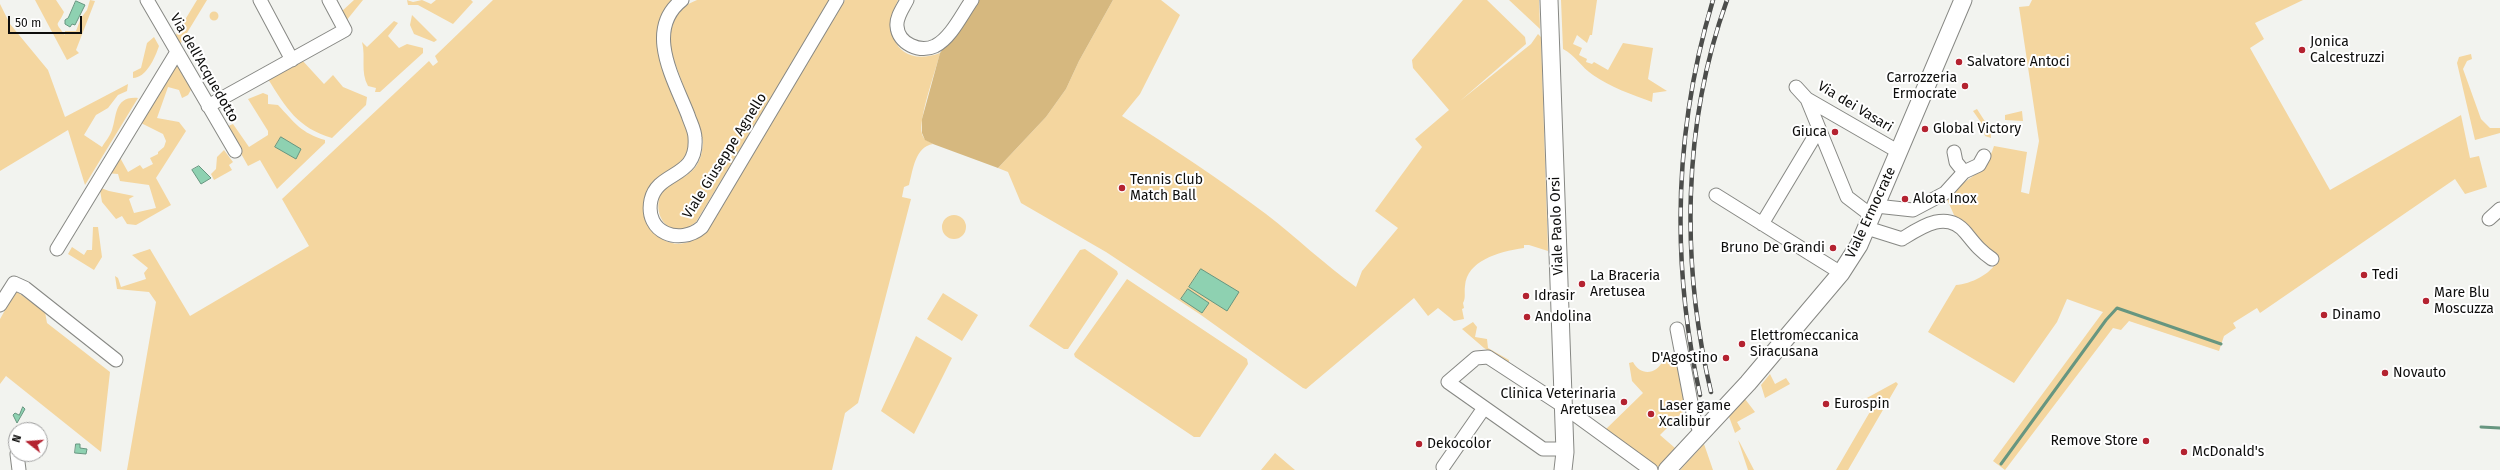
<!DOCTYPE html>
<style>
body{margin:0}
#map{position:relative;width:2500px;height:470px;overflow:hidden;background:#f2f3ef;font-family:"Fira Sans",sans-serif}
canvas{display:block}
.north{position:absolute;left:8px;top:422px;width:40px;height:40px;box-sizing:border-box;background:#fff;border:1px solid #9e9e9e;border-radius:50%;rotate:287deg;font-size:11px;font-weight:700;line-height:16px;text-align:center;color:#0d0d0c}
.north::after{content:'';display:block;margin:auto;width:14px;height:18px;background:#b42230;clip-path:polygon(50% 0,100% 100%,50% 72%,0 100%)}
.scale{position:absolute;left:8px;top:16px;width:74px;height:18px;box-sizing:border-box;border:2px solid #0d0d0c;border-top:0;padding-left:5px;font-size:12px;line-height:14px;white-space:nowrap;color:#0d0d0c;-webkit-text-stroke:3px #fff;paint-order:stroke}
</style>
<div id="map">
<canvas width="2500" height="470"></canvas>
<div class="north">N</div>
<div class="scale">50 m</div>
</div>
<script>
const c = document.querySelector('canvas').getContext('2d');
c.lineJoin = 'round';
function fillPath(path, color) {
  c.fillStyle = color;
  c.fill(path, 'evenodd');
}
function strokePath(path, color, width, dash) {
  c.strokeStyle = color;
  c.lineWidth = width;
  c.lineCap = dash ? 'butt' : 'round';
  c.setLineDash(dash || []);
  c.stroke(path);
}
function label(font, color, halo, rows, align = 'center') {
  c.font = font + ' "Fira Sans",sans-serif';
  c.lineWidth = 4;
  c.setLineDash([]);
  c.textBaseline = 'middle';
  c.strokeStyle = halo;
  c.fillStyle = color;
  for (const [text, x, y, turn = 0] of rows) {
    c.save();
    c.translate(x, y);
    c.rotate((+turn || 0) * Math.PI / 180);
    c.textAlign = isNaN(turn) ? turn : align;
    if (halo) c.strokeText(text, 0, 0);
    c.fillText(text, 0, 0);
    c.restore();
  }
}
fillPath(new Path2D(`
 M35 0H56L64 12C58 27 53 20 65 35V31H76L81 18 87 10 90 0 95 1 76 50 79 53 67 60Z
 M197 0H207L179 46 174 38Z
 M354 0H363L346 21 341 12Z
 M407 0 413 2 422 0 431 4 436 0H471L473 2 453 24 418 5H408Z
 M493 0H672C639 33 669 80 682 116 685 124 691 136 690 145 688 170 645 178 645 200 645 239 676 258 707 231L845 0H898C881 35 900 68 940 53 936 70 918 119 922 134 924 140 928 141 933 144 915 147 913 170 909 185L904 187 902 197 911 199 858 403 845 413 832 470H127L156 302 149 292 117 289 115 276 118 278 121 287 146 279 144 273 148 268 132 255 150 249 190 316 309 246 282 199 429 61 433 66 438 62 435 56Z
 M697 0H830L696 222C674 241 652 221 660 195 678 172 701 181 703 141L670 49C669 28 675 8 697 0Z
 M1113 0H1161L1180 15 1140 94 1122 116C1171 147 1219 179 1266 214 1297 238 1324 264 1356 287L1362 271 1398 228 1375 211 1422 147 1415 139 1449 110 1413 68 1412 60 1463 0H1487L1525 37 1526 44 1460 101 1531 44 1538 34 1541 37 1548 251 1529 245H1524V248C1497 252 1467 261 1465 286 1464 292 1466 298 1463 303L1464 308 1462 309 1464 319 1454 321 1438 308 1428 316 1414 298 1306 389 1303 388 1201 315 1106 252 1021 203 1008 172 998 168 1046 117 1066 89 1079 61Z
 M1509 0H1539L1540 29Z
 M1561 0H1597L1592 35H1590L1587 43 1577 35 1573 44 1582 48 1579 55 1587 59 1586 62 1592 64 1594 62 1608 70 1623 43 1653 48 1648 79 1667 91 1653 93 1652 102C1633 95 1610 87 1593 75 1581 67 1575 55 1563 49Z
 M2032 0H2303L2255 23 2264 39 2250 48 2330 190 2461 115 2470 158 2479 156 2487 187 2465 194 2455 179 2260 313 2257 308 2233 323 2236 328 2224 336 2219 351 2129 321 2121 330 2113 328 2005 470 1993 461 2103 312 2067 299 2057 322 2014 383 1928 332 1956 285C1971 284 1991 274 1997 261L1954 215 1946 197C1966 177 1985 176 1994 146L2027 152 2021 192 2029 194 2039 141 2019 7 2029 6Z
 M0 4 10 24 48 70 65 117 128 84 127 91 118 95 108 108 96 115 84 135 102 147C105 142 110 136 112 130 117 116 114 96 138 98L85 185 68 130 0 171Z
 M209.5 16a4.5 4.5 0 1 1 9 0a4.5 4.5 0 1 1-9 0Z
 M412 15 437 40 434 42 414 34 410 25Z
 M394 21 398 23 388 36 399 48 407 44 423 48V53L380 92H375L376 88 368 86C360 72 366 57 362 42L367 47Z
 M154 37 159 46C155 58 146 78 133 78V72L141 68 147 43Z
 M2471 54 2472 59 2467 61 2463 69 2481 119 2490 128H2500V133L2475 140 2457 63 2459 57Z
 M176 60 192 88 188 95 182 98 179 90 168 87 157 118 179 122 186 131 156 178 171 205 136 225 127 224 122 216 116 219 102 202 100 190 101 188 109 191 134 196 129 199 134 213 156 208 149 185 120 181 118 174 106 173 118 154 128 172 140 165 143 169 153 164 150 158 158 154V152L164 147 166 141 163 134 141 123Z
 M302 60 324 84 333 75 343 87 367 97 366 105 332 138C298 128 286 108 268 79Z
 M263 93 268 95V104L278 105C295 123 301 133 325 140V143L277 189 260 160 248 166 226 127 233 124 249 147 268 135V131L248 99Z
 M1977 109 1986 123 1990 122 1991 138 1985 136 1980 121 1973 111Z
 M2022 111 2023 121 2005 120V115Z
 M224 150 233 162 229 165 232 170 214 180 211 174 216 169 217 157Z
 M942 227a12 12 0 1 1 24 0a12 12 0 1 1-24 0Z
 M93 227H98L102 257 94 270 68 254 72 247 84 255 87 250H92Z
 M1085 249 1117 271 1118 274 1068 349H1064L1029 326 1080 250Z
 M1127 279 1247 359 1248 364 1200 437H1194L1075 357 1074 354Z
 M16 291 45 312 47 323 110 372 101 452 6 376 0 384V319Z
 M943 293 978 315 962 341 927 319Z
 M1473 322 1477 327 1475 337 1487 339 1488 348 1509 360V364L1484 348 1462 329Z
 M916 336 952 358 914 434 881 411Z
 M1677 358 1687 408 1660 435 1675 448 1658 467 1605 430 1643 393 1632 381 1629 363 1633 362C1640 376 1657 375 1663 360Z
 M1770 374 1775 384 1786 378 1790 384 1765 398 1761 385Z
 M1896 382 1898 384 1848 470H1836L1871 410 1865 399Z
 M1745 399 1755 412 1737 422 1741 429 1735 433 1728 414Z
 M1738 440 1740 443 1754 470H1748Z
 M1704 444 1713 470H1680Z
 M1275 453 1295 470H1261Z`), '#f4d69f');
fillPath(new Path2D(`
 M978 0H1113L1079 61 1066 89 1046 117 998 168 933 144 925 140 922 133V119L940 53Z`), '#d6b87f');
const water = new Path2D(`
 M76 1 85 5 75 25 72 24 70 27 65 24V20L68 18Z
 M281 137 301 149 296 159 275 147Z
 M199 166 211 178 201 184 192 170Z
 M1201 269 1239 292 1227 311 1189 287Z
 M1188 289 1209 303 1202 313 1181 299Z
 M23 407 25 409 17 423 13 415 15 413 19 415Z
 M76 444H80V448L87 449 86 454 75 453Z`);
fillPath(water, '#8ed1b1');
strokePath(water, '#679680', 1);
strokePath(new Path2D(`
 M2481 427 2500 428
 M2001 464 2106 320 2117 308 2221 344`), '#679680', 3);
const minor = new Path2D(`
 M147 0 235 151
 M260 0 292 60
 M682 0C644 30 674 79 688 115 690 122 695 130 695 138 698 179 658 170 651 200 644 233 680 246 702 227L837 0
 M907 0C903 8 896 17 897 26 898 44 920 53 935 46 951 38 962 14 972 0
 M1796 87 1807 99 1899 152
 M1807 99 1847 197 1872 216
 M208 106 345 30 329 0
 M1954 152 1956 162 1964 172
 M1716 195 1841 273
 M1876 206 1913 210 1945 193 1964 172 1979 165 1984 156
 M2489 219 2500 209
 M1762 224 1819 129
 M1867 228 1902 239C1921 227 1947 209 1966 233 1975 244 1979 250 1992 259
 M57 249 177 52
 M0 305 14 283 25 288 116 360
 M1677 329 1694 418 1701 433
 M1565 449H1543L1448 382 1476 358 1488 357 1563 406 1651 470
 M17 454 19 470
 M1443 467 1484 408`);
const major = new Path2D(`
 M1549 0 1565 452 1563 470
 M1667 470 1748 383 1841 273 1859 245 1963 0`);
strokePath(minor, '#878884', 15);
strokePath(major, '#878884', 19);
strokePath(minor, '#fff', 13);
strokePath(major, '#fff', 17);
const rail = new Path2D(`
 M1711 392C1681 264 1682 125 1727 0
 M1700 395C1671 263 1674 130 1713 0`);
strokePath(rail, '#4c4d4b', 4.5);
strokePath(rail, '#fff', 3, [9]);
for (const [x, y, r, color] of [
 [2302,50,4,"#b42230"],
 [1959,62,4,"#b42230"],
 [1965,86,4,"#b42230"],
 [1925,129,4,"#b42230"],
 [1835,132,4,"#b42230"],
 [1122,188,4,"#b42230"],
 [1905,199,4,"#b42230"],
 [1833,248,4,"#b42230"],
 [2364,275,4,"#b42230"],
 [1582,284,4,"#b42230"],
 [1526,296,4,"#b42230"],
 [2426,301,4,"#b42230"],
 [2324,315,4,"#b42230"],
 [1527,317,4,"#b42230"],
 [1742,344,4,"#b42230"],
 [1726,358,4,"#b42230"],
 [2385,373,4,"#b42230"],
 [1624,402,4,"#b42230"],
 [1826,404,4,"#b42230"],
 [1651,414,4,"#b42230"],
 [2146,441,4,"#b42230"],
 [1419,444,4,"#b42230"],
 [2184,452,4,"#b42230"]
]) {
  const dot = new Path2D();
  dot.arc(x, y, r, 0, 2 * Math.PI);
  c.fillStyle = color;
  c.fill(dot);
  strokePath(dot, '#fff', 1.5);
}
label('14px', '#0d0d0c', '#fff', [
 ["Jonica",2310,42],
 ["Calcestruzzi",2310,58],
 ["Salvatore Antoci",1967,62],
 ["Carrozzeria",1957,78,"right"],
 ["Ermocrate",1957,94,"right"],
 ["Global Victory",1933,129],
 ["Giuca",1827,132,"right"],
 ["Tennis Club",1130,180],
 ["Match Ball",1130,196],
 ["Alota Inox",1913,199],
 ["Bruno De Grandi",1825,248,"right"],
 ["Tedi",2372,275],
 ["La Braceria",1590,276],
 ["Aretusea",1590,292],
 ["Mare Blu",2434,293],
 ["Moscuzza",2434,309],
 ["Idrasir",1534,296],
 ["Dinamo",2332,315],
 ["Andolina",1535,317],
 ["Elettromeccanica",1750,336],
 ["Siracusana",1750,352],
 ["D'Agostino",1718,358,"right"],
 ["Novauto",2393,373],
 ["Clinica Veterinaria",1616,394,"right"],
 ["Aretusea",1616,410,"right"],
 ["Eurospin",1834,404],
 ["Laser game",1659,406],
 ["Xcalibur",1659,422],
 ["Remove Store",2138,441,"right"],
 ["Dekocolor",1427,444],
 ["McDonald's",2192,452]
], 'left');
label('14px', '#0d0d0c', '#fff', [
 ["Via dell'Acquedotto",204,68,60],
 ["Via dei Vasari",1855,107,31],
 ["Viale Giuseppe Agnello",725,156,-58],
 ["Viale Ermocrate",1871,213,-65],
 ["Viale Paolo Orsi",1557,226,-92]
]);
</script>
